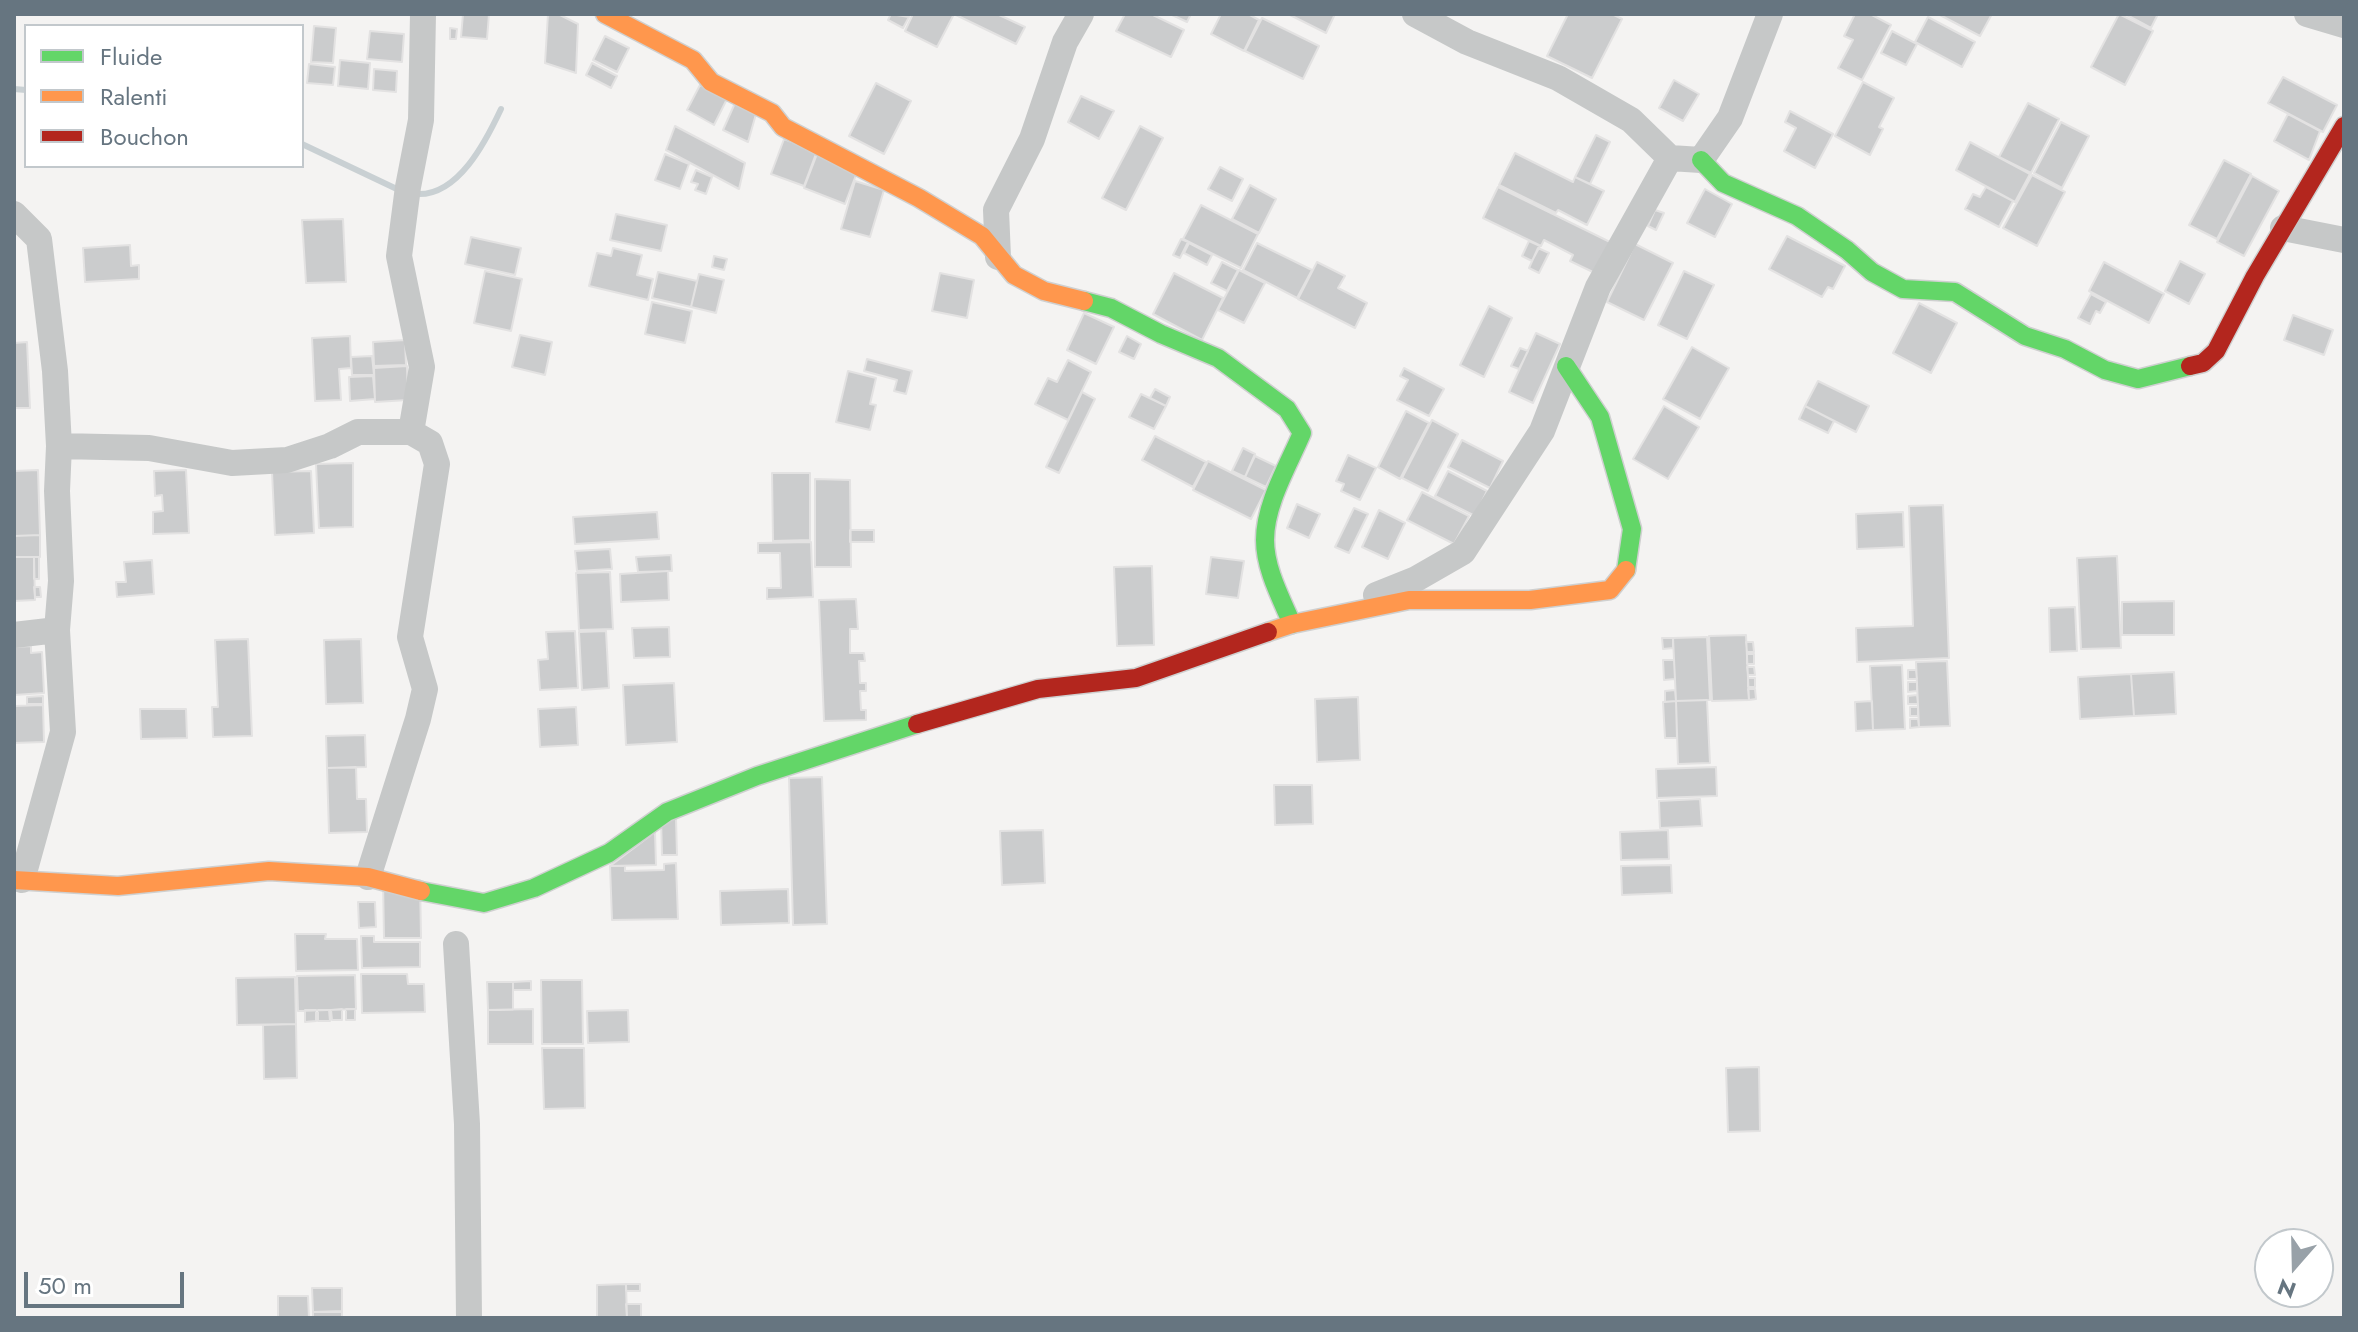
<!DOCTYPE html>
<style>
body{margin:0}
#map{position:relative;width:2358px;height:1332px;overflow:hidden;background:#f4f3f2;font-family:Jost,sans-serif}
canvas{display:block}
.frame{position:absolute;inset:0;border:16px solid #667580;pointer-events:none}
.legend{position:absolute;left:24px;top:24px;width:280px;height:144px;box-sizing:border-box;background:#fff;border:2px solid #c2c8cc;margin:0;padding:10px 14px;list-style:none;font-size:24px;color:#667580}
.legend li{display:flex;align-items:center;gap:16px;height:40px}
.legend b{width:40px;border:2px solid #c2c8cc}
.north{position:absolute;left:2254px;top:1228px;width:80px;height:80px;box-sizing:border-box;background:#fff;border:2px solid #c2c8cc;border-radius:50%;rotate:200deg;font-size:22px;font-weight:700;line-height:32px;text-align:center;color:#667580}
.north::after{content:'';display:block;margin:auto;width:28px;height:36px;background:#98a1a8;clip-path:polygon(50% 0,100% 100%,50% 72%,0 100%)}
.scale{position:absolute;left:24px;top:1272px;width:160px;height:36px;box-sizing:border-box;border:4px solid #667580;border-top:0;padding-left:10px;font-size:24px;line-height:28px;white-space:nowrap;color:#667580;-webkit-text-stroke:6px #fff;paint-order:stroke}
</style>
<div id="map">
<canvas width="2358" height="1332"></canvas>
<div class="frame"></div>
<ul class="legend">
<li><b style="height:10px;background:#63d668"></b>Fluide</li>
<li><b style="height:10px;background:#ff974d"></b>Ralenti</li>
<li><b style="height:10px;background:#b3261e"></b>Bouchon</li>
</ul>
<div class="north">N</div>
<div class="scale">50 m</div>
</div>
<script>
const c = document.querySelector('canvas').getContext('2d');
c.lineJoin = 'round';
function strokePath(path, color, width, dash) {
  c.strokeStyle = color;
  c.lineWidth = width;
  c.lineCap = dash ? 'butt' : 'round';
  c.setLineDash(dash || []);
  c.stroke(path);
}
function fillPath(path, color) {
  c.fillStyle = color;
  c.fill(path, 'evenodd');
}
strokePath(new Path2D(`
 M14 89 26 90
 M302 144 401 191
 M416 194C458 197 486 141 501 109`), '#c9d0d3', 6);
const building = new Path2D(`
 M463 14H489L487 39 461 37Z
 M548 14H558L578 24 576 73 545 63Z
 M891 14 909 17 903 28 888 20Z
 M913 14H954L937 47 905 31Z
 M997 14 1025 27 1016 44 956 15Z
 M1125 14H1151L1184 30 1171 57 1116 31Z
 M1170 14H1191L1187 22Z
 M1221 14H1248L1259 20 1244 51 1211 34Z
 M1288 14H1335L1326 33Z
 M1568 14H1612L1622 19 1592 78 1547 56Z
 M1855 14H1870L1891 25 1862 80 1838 68 1853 40 1844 36Z
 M1938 14H1992L1980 36Z
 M2119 14 2153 31 2125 85 2091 67Z
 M2125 14H2158L2151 28Z
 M1928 17 1975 42 1962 67 1915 42Z
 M1262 18 1319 46 1303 79 1245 51Z
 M314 26 336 28 333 63 311 62Z
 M450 28 457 29 456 39H450Z
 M370 31 404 34 402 62 367 59Z
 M1892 31 1917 44 1906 65 1881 53Z
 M605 36 629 48 617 72 593 60Z
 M340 60 370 63 368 89 338 86Z
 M592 63 617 76 611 88 586 75Z
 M309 64 335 67 333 85 307 83Z
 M374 69 397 71 396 92 373 90Z
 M2283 77 2337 105 2323 132 2268 103Z
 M1674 80 1699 94 1683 121 1659 108Z
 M1863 82 1894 98 1879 127 1883 129 1870 155 1835 136Z
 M876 83 911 101 884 154 849 136Z
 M700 85 727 99 714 125 687 110Z
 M1081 96 1114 111 1099 139 1068 122Z
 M735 103 756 114 748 142 723 130Z
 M2028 103 2059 119 2031 173 1999 157Z
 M1790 111 1833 134 1815 168 1784 151 1796 128 1785 122Z
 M2288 114 2320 131 2309 160 2274 141Z
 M2061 122 2089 136 2062 188 2034 173Z
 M675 126 745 163 739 189 666 150Z
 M1140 126 1163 138 1126 210 1102 198Z
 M1596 135 1610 142 1590 184 1575 177Z
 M784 139 817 151 804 186 771 174Z
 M1970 142 2030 174 2015 202 1956 170Z
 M1515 153 1573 182 1575 177 1604 191 1587 225 1558 210 1556 213 1499 185Z
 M665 154 689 164 680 189 655 180Z
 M817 154 856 175 845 204 804 188Z
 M2224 160 2251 174 2217 239 2189 225Z
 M1220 167 1243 179 1232 201 1208 189Z
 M696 170 712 177 706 194 695 190 698 184 691 182Z
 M2032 175 2065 192 2037 246 2003 228Z
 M2252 176 2279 191 2244 256 2217 242Z
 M855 181 884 190 870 237 841 229Z
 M1250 185 1276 199 1259 233 1232 219Z
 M1498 187 1612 243 1597 274 1570 261 1573 255 1544 240 1541 246 1483 218Z
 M1986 187 2013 201 1999 227 1965 209 1973 194 1980 197Z
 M1705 189 1732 204 1715 237 1687 223Z
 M1201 205 1258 234 1241 268 1183 239Z
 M1655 210 1664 213 1656 230 1648 226Z
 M616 214 667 225 661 251 610 240Z
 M343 219 346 282 306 283 302 220Z
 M1787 236 1845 266 1833 289 1828 287 1822 297 1769 269Z
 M471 237 521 248 515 275 465 264Z
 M1181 239 1188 242 1180 258 1173 255Z
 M1529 241 1540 246 1532 261 1522 256Z
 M1189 243 1212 255 1207 265 1184 253Z
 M1257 243 1312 270 1297 298 1243 270Z
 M1635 244 1673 263 1644 320 1607 302Z
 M130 245 131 266 139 265V279L85 282 83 248Z
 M613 248 642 255 637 275 653 279 648 300 589 286 597 253 611 256Z
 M1538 248 1549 253 1539 273 1529 268Z
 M714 256 727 259 724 270 712 267Z
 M2180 261 2205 274 2189 304 2165 291Z
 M1222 262 1238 270 1227 291 1211 283Z
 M1317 262 1345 276 1338 288 1367 303 1355 328 1298 299Z
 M2104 262 2164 294 2149 323 2089 291Z
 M1239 270 1265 283 1244 323 1218 310Z
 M485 271 522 279 511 331 474 323Z
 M1684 271 1714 285 1687 339 1658 325Z
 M658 272 697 281 691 307 652 298Z
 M940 273 974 280 967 318 932 311Z
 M1174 273 1223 298 1202 340 1153 314Z
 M699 274 724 280 716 313 691 307Z
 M2091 294 2106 302 2100 313 2096 311 2090 324 2078 318Z
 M652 302 692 311 685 343 645 334Z
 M1919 303 1957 323 1931 373 1893 353Z
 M1489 306 1512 318 1484 377 1460 365Z
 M1084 313 1114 327 1096 364 1067 350Z
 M2293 315 2333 330 2324 355 2284 340Z
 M1536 333 1560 344 1533 403 1509 392Z
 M520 335 552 342 545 375 512 367Z
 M350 336 351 368 339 369 341 400 315 401 312 338Z
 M1127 336 1141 344 1134 359 1119 352Z
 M405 340 406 365 374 366 373 342Z
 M27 342 30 408H14V343Z
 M1692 347 1729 368 1700 419 1663 399Z
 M1520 348 1528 351 1519 369 1511 366Z
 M372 356 374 375H352L351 357Z
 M867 359 912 371 906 394 894 391 897 380 864 371Z
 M1068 360 1091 372 1068 420 1035 404 1048 378 1057 382Z
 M407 366 408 400 375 402 374 368Z
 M1404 368 1444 389 1429 416 1397 400 1408 380 1400 376Z
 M848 371 876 378 870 404 876 405 870 430 836 422Z
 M373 376 375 399 350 401 349 377Z
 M1818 381 1869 406 1856 432 1805 406Z
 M1155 389 1170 397 1166 406 1150 398Z
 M1082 392 1095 399 1059 473 1046 467Z
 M1141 394 1166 406 1154 429 1129 417Z
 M1664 406 1699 427 1668 479 1633 459Z
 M1805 406 1834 421 1828 433 1799 419Z
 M1406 411 1429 423 1400 479 1378 467Z
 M1432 420 1458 434 1428 491 1402 478Z
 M1155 436 1206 462 1193 487 1142 460Z
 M1462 440 1503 461 1490 488 1448 467Z
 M1243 448 1255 454 1245 477 1232 471Z
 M1348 455 1376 468 1360 500 1341 491 1344 484 1336 481Z
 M1255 456 1276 466 1266 487 1245 477Z
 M1208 461 1266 490 1251 519 1193 490Z
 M353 463V527L319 528 316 464Z
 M38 470 40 535 14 536V471Z
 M186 470 189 533 153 534V512L163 511 162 495 155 496 154 471Z
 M311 471 314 533 275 535 272 472Z
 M1448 471 1487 491 1475 516 1435 496Z
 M772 473H810V540L773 541Z
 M815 479 850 480 851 567H815Z
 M1422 492 1469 516 1454 544 1407 520Z
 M1297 504 1320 514 1309 538 1287 528Z
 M1943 505 1949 658 1857 662 1856 628 1913 626 1909 506Z
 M1354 508 1368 514 1349 553 1335 547Z
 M1379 510 1405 523 1388 559 1362 547Z
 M657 512 659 539 575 544 573 517Z
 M1903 512 1904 547 1857 549 1856 514Z
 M850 530H874V542H850Z
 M40 535V557H14V536Z
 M811 542 813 597 767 599V588H781L780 553H758V543Z
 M610 549 612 569 577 571 575 551Z
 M671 555 672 571 638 572 636 557Z
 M2117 556 2121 648 2081 649 2077 558Z
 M14 557H34L35 600 14 601Z
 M34 557H39V579H34Z
 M1211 557 1244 561 1238 598 1206 594Z
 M152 560 154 594 117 597 116 582H126L124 562Z
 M1152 566 1154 645 1117 646 1114 567Z
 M668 571 669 600 621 602 620 574Z
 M610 572 613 629 579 630 576 573Z
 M34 587H40L41 597H35Z
 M856 599 858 629H850V653H864L865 661H859L860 683H866V691H860L861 710H866V720L824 721 819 600Z
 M2174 601V635H2122V602Z
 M2075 607 2077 651 2050 652 2049 608Z
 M669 627 670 657 634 658 632 628Z
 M575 631 578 688 540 690 538 660 548 659 546 632Z
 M606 631 609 688 582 690 579 632Z
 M1746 635 1749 700 1712 701 1709 636Z
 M1707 637 1710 700 1676 701 1673 638Z
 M1662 638H1673V648L1663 649Z
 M248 639 252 736 213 737 212 707H218L215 640Z
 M361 639 363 703 326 704 324 640Z
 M1746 642H1753L1754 652H1747Z
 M31 646V653L42 652 44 693 14 695V647Z
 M1747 654H1754V664H1747Z
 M1663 660H1674L1675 679 1664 680Z
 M1947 661 1950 726 1919 727 1916 662Z
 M1902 665 1905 729 1873 730 1870 666Z
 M1747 667H1754L1755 675H1748Z
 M1908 670H1916L1917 679H1908Z
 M2174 672 2176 714 2134 716 2131 674Z
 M2131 674 2134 716 2080 719 2078 677Z
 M1748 678H1755V687H1748Z
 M1908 682H1917V691L1908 692Z
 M674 683 677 742 626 745 623 685Z
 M1748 689H1755L1756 699 1749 700Z
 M1675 690 1676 701 1665 702V691Z
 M1917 695 1918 704H1908V696Z
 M43 696V704H27V697Z
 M1358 697 1360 760 1317 762 1315 699Z
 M1707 700 1710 763 1678 764 1676 701Z
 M1676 701 1677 738H1665L1663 702Z
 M1872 701 1873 730 1856 731 1855 702Z
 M43 705 44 742 14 743V706Z
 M576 707 578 745 540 747 538 709Z
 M1910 707H1918V716H1910Z
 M140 709H186L187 738 141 739Z
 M1910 719H1918L1919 727 1910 728Z
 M365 735 366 767 327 768 326 736Z
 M356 767 357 799H366L367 832 329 833 327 768Z
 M1716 767 1717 796 1657 798 1656 769Z
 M822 777 827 924 793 925 789 778Z
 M1274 785H1312L1313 824 1275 825Z
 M1700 799 1702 826 1660 828 1659 801Z
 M661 818H676L677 855H662Z
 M1043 830 1045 883 1002 885 1000 831Z
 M1668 830 1669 859 1621 860 1620 832Z
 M655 832 656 865 610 866Z
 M676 863 678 919 612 920 610 866H625V871L664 870V864Z
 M1671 865 1672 893 1622 895 1621 866Z
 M383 880H420L421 938H384Z
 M788 889 789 923 721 925 720 891Z
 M358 902H375L376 927 359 928Z
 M295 934H326L325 939H357L358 970 296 971Z
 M361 936H374V942H420V967L362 968Z
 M361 974H407L408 984H424L425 1012 362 1013Z
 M355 975 356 1009 298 1011 297 976Z
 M295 977 296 1024 237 1025 236 978Z
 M541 980H582L583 1044H542Z
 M531 981V990H513V982Z
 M487 982H513V1010H488Z
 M342 1009V1020H332L331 1010Z
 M346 1009H355V1020H346Z
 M533 1009V1044H488V1010Z
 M305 1010H316V1021L305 1022Z
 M318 1010H329L330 1021H318Z
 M628 1010 629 1042 588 1043 587 1011Z
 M296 1024 297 1078 264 1079 263 1025Z
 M542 1048H584L585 1108 544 1109Z
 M1759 1067 1760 1131 1728 1132 1726 1068Z
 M626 1284H640V1291H626Z
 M626 1284 627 1318H597V1285Z
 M312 1288H342V1312H313Z
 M278 1296H308L309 1318H278Z
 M626 1304H641V1318H627Z
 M342 1311V1318H313V1312Z`);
fillPath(building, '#cbcccd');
strokePath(building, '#e3e2e2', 2);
const fast = new Path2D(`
 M1701 160 1723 183 1797 216 1847 250 1872 272 1903 289 1955 292 2025 336 2065 349 2105 370 2138 379 2190 366
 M1084 301 1111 308 1161 334 1218 358 1287 409 1302 433C1288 466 1265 504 1265 540 1265 569 1281 598 1292 624
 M1566 366 1600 417 1632 529 1626 570
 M421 891 484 903 534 888 609 853 667 812 757 776 917 724`);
const slow = new Path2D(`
 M605 14 693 60 711 82 772 113 783 127 919 198 982 236 1014 275 1044 291 1084 301
 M1268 632 1292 624 1409 600H1530L1610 590 1626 570
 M14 880 118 886 269 871 368 877 421 891`);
const jam = new Path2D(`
 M2190 366 2203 363 2216 351 2255 276 2344 126
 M917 724 1038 689 1136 678 1268 632`);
strokePath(fast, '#cfd0d0', 21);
strokePath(slow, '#cfd0d0', 21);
strokePath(jam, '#cfd0d0', 21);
strokePath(new Path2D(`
 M1415 14 1467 42 1558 78 1631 120 1670 158 1701 160 1730 118 1770 14
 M2307 14 2344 25
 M14 214 39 239 55 371 59 446 57 491 61 581 57 630 63 732 22 880
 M2283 228 2344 240
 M998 257 996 210 1032 139 1065 42 1081 14
 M411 432 422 367 399 256 408 187 421 120 423 14
 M59 446 149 448 232 463 287 460 330 446 358 432H411L430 443 437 464 410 637 425 689 418 719 368 877
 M1376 595 1416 579 1463 552 1542 431 1598 287 1670 158
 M14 635 57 630
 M456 944 467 1124 469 1318`), '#c6c8c8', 26);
strokePath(fast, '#63d668', 18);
strokePath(slow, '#ff974d', 18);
strokePath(jam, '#b3261e', 18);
</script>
